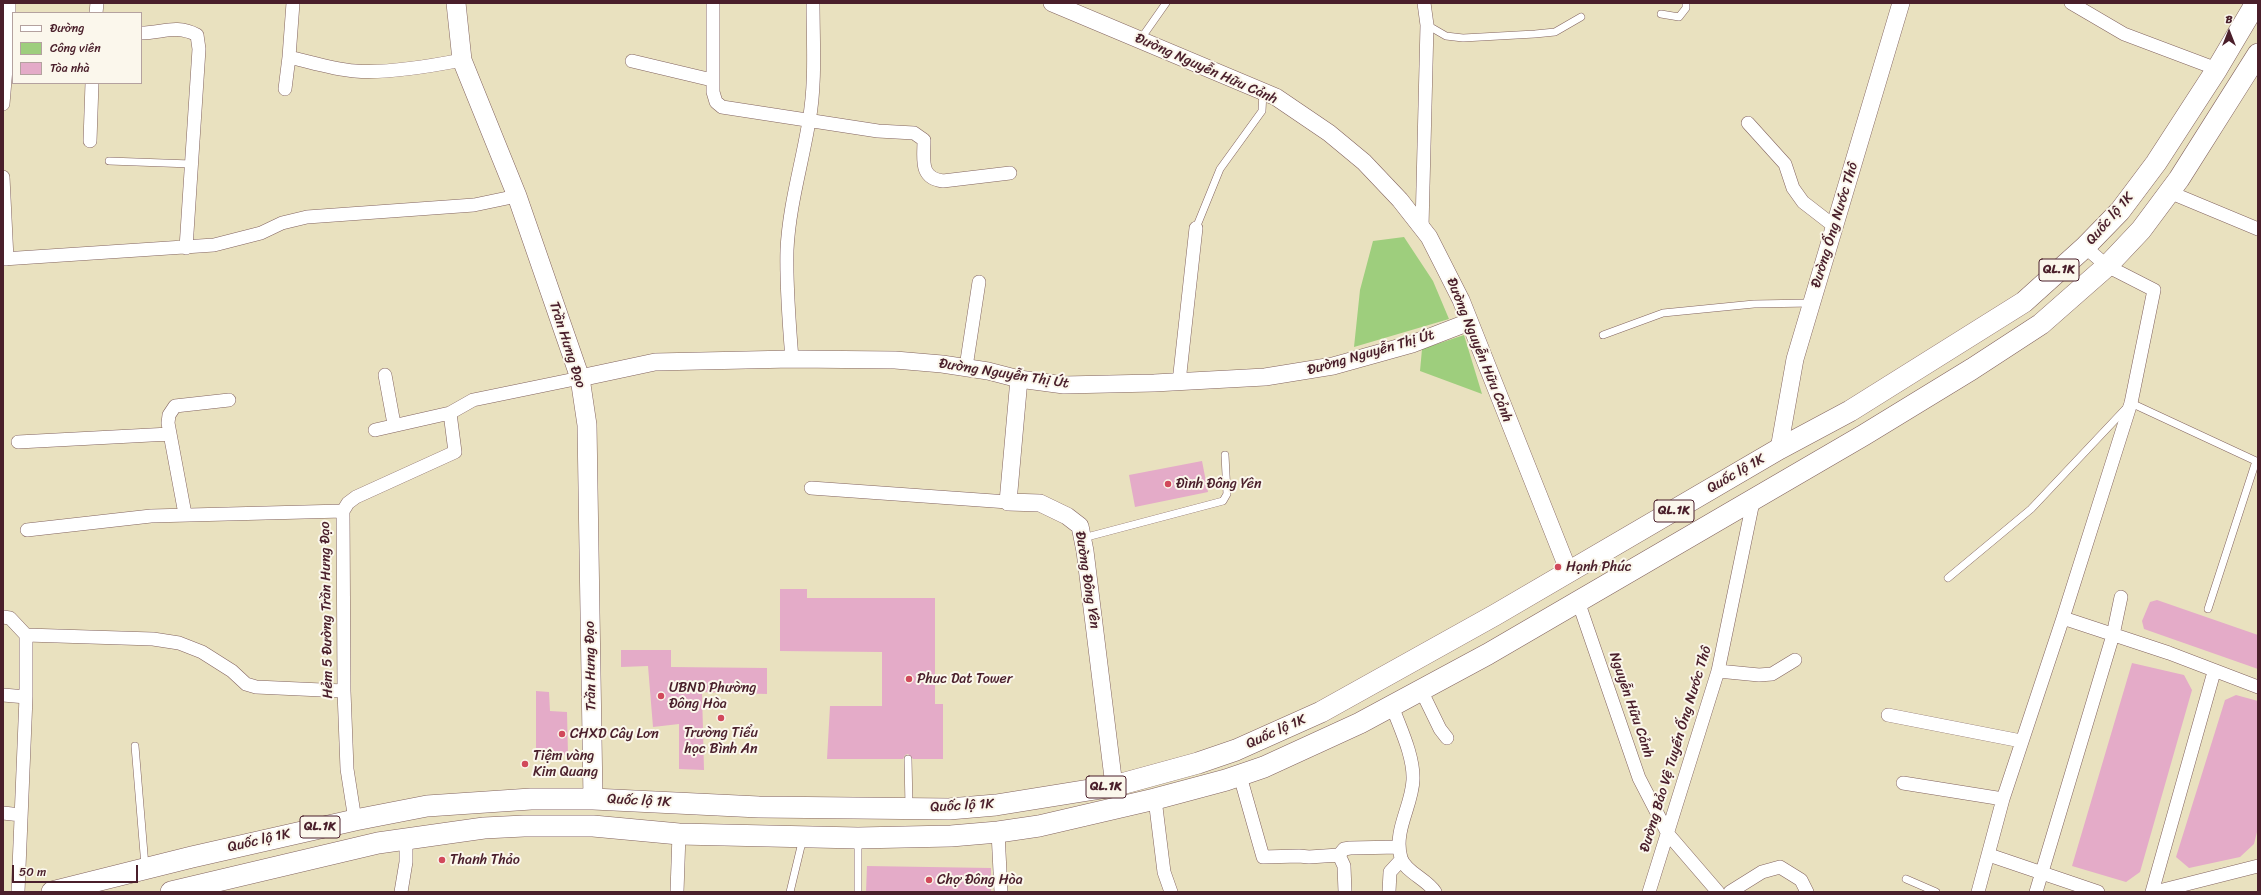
<!DOCTYPE html>
<meta charset="utf-8">
<style>
body{margin:0}
#map{position:relative;width:2261px;height:895px;overflow:hidden;background:#e9e1bf;font-family:Sriracha,sans-serif}
canvas{display:block}
.frame{position:absolute;inset:0;border:4px solid #4a1f2b;pointer-events:none}
.legend{position:absolute;left:12px;top:12px;width:130px;height:72px;box-sizing:border-box;background:#fbf7ec;border:1px solid #b4a19f;margin:0;padding:5px 7px;list-style:none;font-size:12px;color:#4a1f2b}
.legend li{display:flex;align-items:center;gap:8px;height:20px}
.legend b{width:20px;border:1px solid #b4a19f}
.north{position:absolute;left:2209px;top:12px;width:40px;height:40px;-webkit-text-stroke:3px #fbf7ec;paint-order:stroke;rotate:0deg;font-size:11px;font-weight:700;line-height:16px;text-align:center;color:#4a1f2b}
.north::after{content:'';display:block;margin:auto;width:14px;height:18px;background:#4a1f2b;clip-path:polygon(50% 0,100% 100%,50% 72%,0 100%)}
.scale{position:absolute;left:12px;top:865px;width:126px;height:18px;box-sizing:border-box;border:2px solid #4a1f2b;border-top:0;padding-left:5px;font-size:12px;line-height:14px;white-space:nowrap;color:#4a1f2b;-webkit-text-stroke:3px #fbf7ec;paint-order:stroke}
</style>
<div id="map">
<canvas width="2261" height="895"></canvas>
<div class="frame"></div>
<ul class="legend">
<li><b style="height:5px;background:#fff"></b>Đường</li>
<li><b style="height:11px;background:#9ece7d"></b>Công viên</li>
<li><b style="height:11px;background:#e4abc8"></b>Tòa nhà</li>
</ul>
<div class="north">B</div>
<div class="scale">50 m</div>
</div>
<script>
const c = document.querySelector('canvas').getContext('2d');
c.lineJoin = 'round';
function fillPath(path, color) {
  c.fillStyle = color;
  c.fill(path, 'evenodd');
}
function strokePath(path, color, width, dash) {
  c.strokeStyle = color;
  c.lineWidth = width;
  c.lineCap = dash ? 'butt' : 'round';
  c.setLineDash(dash || []);
  c.stroke(path);
}
function label(font, color, halo, rows, align = 'center') {
  c.font = font + ' Sriracha,sans-serif';
  c.lineWidth = 4;
  c.setLineDash([]);
  c.textBaseline = 'middle';
  c.strokeStyle = halo;
  c.fillStyle = color;
  for (const [text, x, y, turn = 0] of rows) {
    c.save();
    c.translate(x, y);
    c.rotate((+turn || 0) * Math.PI / 180);
    c.textAlign = isNaN(turn) ? turn : align;
    if (halo) c.strokeText(text, 0, 0);
    c.fillText(text, 0, 0);
    c.restore();
  }
}
fillPath(new Path2D(`
 M1404 237 1433 281 1449 319 1354 347 1360 290 1373 241Z
 M1464 335 1482 394 1420 371 1422 349Z`), '#9ece7d');
fillPath(new Path2D(`
 M1202 461 1208 492 1135 507 1129 475Z
 M780 589H807V598H935V704H943V759H913L908 754 905 755 903 759H827L830 706H882V652L780 651Z
 M2157 600 2258 635V669L2144 629 2142 621 2150 602Z
 M621 650H671V667L767 668V694L702 692 704 770 679 769V724L653 727 648 666 621 667Z
 M2132 663 2184 675 2192 690 2140 872 2126 882 2072 866Z
 M536 691 549 692 550 711 567 712 568 755H536Z
 M2236 695 2258 701V828L2254 844 2240 857 2189 868 2176 857 2225 700Z
 M867 866 991 868V892H866Z`), '#e4abc8');
const service = new Path2D(`
 M1661 14 1679 17 1686 8V3
 M1427 25 1446 36 1463 38 1535 34 1555 32 1581 17
 M1140 40 1166 3
 M109 161 191 164
 M1196 228 1220 169 1262 111 1263 92
 M1603 335 1663 313 1754 304 1811 303
 M1083 538 1223 501 1227 494 1225 455
 M1948 578 2031 509 2131 403 2258 462
 M2208 609 2256 461
 M135 746 145 866
 M908 759 909 807
 M1906 879 1936 892
 M790 892 803 838
 M858 892V840`);
const minor = new Path2D(`
 M293 3 289 57C311 62 332 69 355 71 386 74 431 66 462 60
 M713 3V92L716 102 722 107 878 131 914 133 924 140C924 159 919 178 943 181L1010 173
 M2071 3 2124 34 2217 69
 M96 13 97 3
 M9 33V3
 M141 33C163 33 175 24 197 35L199 49 186 248
 M632 61 712 80
 M285 89 289 57
 M3 104 9 33 13 32
 M1748 123 1785 164 1793 188 1803 202 1834 226
 M90 141 92 83
 M3 177 7 259
 M2169 192 2258 229
 M1422 227 1427 25 1424 3
 M3 259 214 245 261 233 282 223 307 217 474 205 517 196
 M792 359C789 322 786 286 787 250 789 206 802 164 809 121 816 83 813 42 813 3
 M966 367 979 282
 M385 375 394 424
 M1179 382 1196 228
 M375 430 450 413
 M18 442 170 434
 M811 488 1008 502
 M185 514 168 423 169 415 175 406 229 400
 M27 530 151 516 343 511
 M1578 601 1639 778 1668 834 1718 892
 M3 617 10 618 26 635V697
 M2063 618 2169 653 2258 687
 M26 635 153 639 179 643 202 652 232 671 246 684 256 687 344 691
 M1718 671 1759 675 1772 674 1795 660
 M1421 690 1440 729 1447 738
 M3 695 26 697 18 892
 M1392 706C1400 728 1414 756 1413 780 1412 806 1393 831 1401 858 1405 872 1427 879 1435 892
 M1888 715 2021 741
 M1240 776 1263 857 1299 856 1309 857 1339 855 1344 849 1350 848 1399 847
 M1903 783 2003 799
 M1155 799 1164 872 1171 892
 M3 813 21 815
 M355 820 347 769 344 691 343 511 348 503 356 497 455 452 450 413 473 400 580 378
 M998 832 1001 892
 M1339 855 1344 866 1345 892
 M1989 855 2098 892
 M401 892 406 862V837
 M677 892 679 834
 M1389 892 1390 872 1401 860
 M1649 892 1718 671 1754 497
 M1730 892 1762 872 1780 867 1801 880 1807 892
 M1978 892 2003 799 2063 618 2131 403 2154 290 2107 266 2085 247
 M2036 892 2113 635 2121 597
 M2152 892 2214 672
 M2155 892 2258 866`);
const tertiary = new Path2D(`
 M1052 3 1276 97 1329 133 1364 162 1400 200 1429 237 1461 300 1569 572
 M580 378 655 362 792 359 895 360 942 364 988 371 1019 379 1064 385 1154 383 1265 377 1333 366 1412 344 1469 322
 M1019 379 1008 502 1040 503 1067 516 1080 526 1085 551 1114 786
 M1779 449 1795 359 1901 3`);
const secondary = new Path2D(`
 M456 3 462 60 517 196 580 378 587 425 593 799`);
const primary = new Path2D(`
 M52 892 192 857 355 820 427 806 531 799H593L759 807 949 809 996 805 1114 786 1198 763 1236 750 1321 712 1495 615 1779 449 1850 411 2024 302 2085 247 2120 211 2156 163 2217 69 2256 3
 M171 892 378 843 484 828 524 826H593L679 834 858 838 951 836 998 832 1039 826 1155 799 1226 780 1264 767 1360 723 1488 654 1864 435 1972 369 2041 324 2107 266 2141 230 2179 179 2258 54`);
strokePath(service, '#82635f', 8);
strokePath(minor, '#82635f', 14);
strokePath(tertiary, '#82635f', 18);
strokePath(secondary, '#82635f', 20);
strokePath(primary, '#82635f', 22);
strokePath(service, '#fff', 7);
strokePath(minor, '#fff', 13);
strokePath(tertiary, '#fff', 17);
strokePath(secondary, '#fff', 19);
strokePath(primary, '#fff', 21);
for (const [x, y, r, color] of [
 [1168,484,4,"#d1495b"],
 [1558,567,4,"#d1495b"],
 [909,679,4,"#d1495b"],
 [661,696,4,"#d1495b"],
 [721,718,4,"#d1495b"],
 [562,734,4,"#d1495b"],
 [525,764,4,"#d1495b"],
 [442,860,4,"#d1495b"],
 [929,880,4,"#d1495b"]
]) {
  const dot = new Path2D();
  dot.arc(x, y, r, 0, 2 * Math.PI);
  c.fillStyle = color;
  c.fill(dot);
  strokePath(dot, '#fbf7ec', 1.5);
}
for (const [x, y, w] of [
 [2059,270,40],
 [1674,511,40],
 [1106,787,40],
 [320,827,40]
]) {
  const box = new Path2D();
  box.roundRect(x - w / 2, y - 11, w, 22, 3);
  c.fillStyle = '#fbf7ec';
  c.fill(box);
  strokePath(box, '#4a1f2b', 1);
}
label('bold 13px', '#4a1f2b', null, [
 ["QL.1K",2059,270],
 ["QL.1K",1674,511],
 ["QL.1K",1106,787],
 ["QL.1K",320,827]
]);
label('14px', '#4a1f2b', '#fbf7ec', [
 ["Đường Nguyễn Hữu Cảnh",1206,69,24],
 ["Quốc lộ 1K",2110,219,-49],
 ["Đường Ống Nước Thô",1835,225,-73],
 ["Trần Hưng Đạo",567,345,72],
 ["Đường Nguyễn Hữu Cảnh",1479,350,68],
 ["Đường Nguyễn Thị Út",1371,353,-16],
 ["Đường Nguyễn Thị Út",1004,374,9],
 ["Quốc lộ 1K",1736,474,-30],
 ["Đường Đông Yên",1087,580,81],
 ["Hẻm 5 Đường Trần Hưng Đạo",327,610,-91],
 ["Trần Hưng Đạo",591,666,-91],
 ["Nguyễn Hữu Cảnh",1631,705,71],
 ["Quốc lộ 1K",1276,732,-24],
 ["Đường Bảo Vệ Tuyến Ống Nước Thô",1676,749,-73],
 ["Quốc lộ 1K",639,801,3],
 ["Quốc lộ 1K",962,806,-3],
 ["Quốc lộ 1K",259,841,-13]
]);
label('14px', '#4a1f2b', '#fbf7ec', [
 ["Đình Đông Yên",1176,484],
 ["Hạnh Phúc",1566,567],
 ["Phuc Dat Tower",917,679],
 ["UBND Phường",669,688],
 ["Đông Hòa",669,704],
 ["Trường Tiểu",721,733,"center"],
 ["học Bình An",721,749,"center"],
 ["CHXD Cây Lơn",570,734],
 ["Tiệm vàng",533,756],
 ["Kim Quang",533,772],
 ["Thanh Thảo",450,860],
 ["Chợ Đông Hòa",937,880]
], 'left');
</script>
